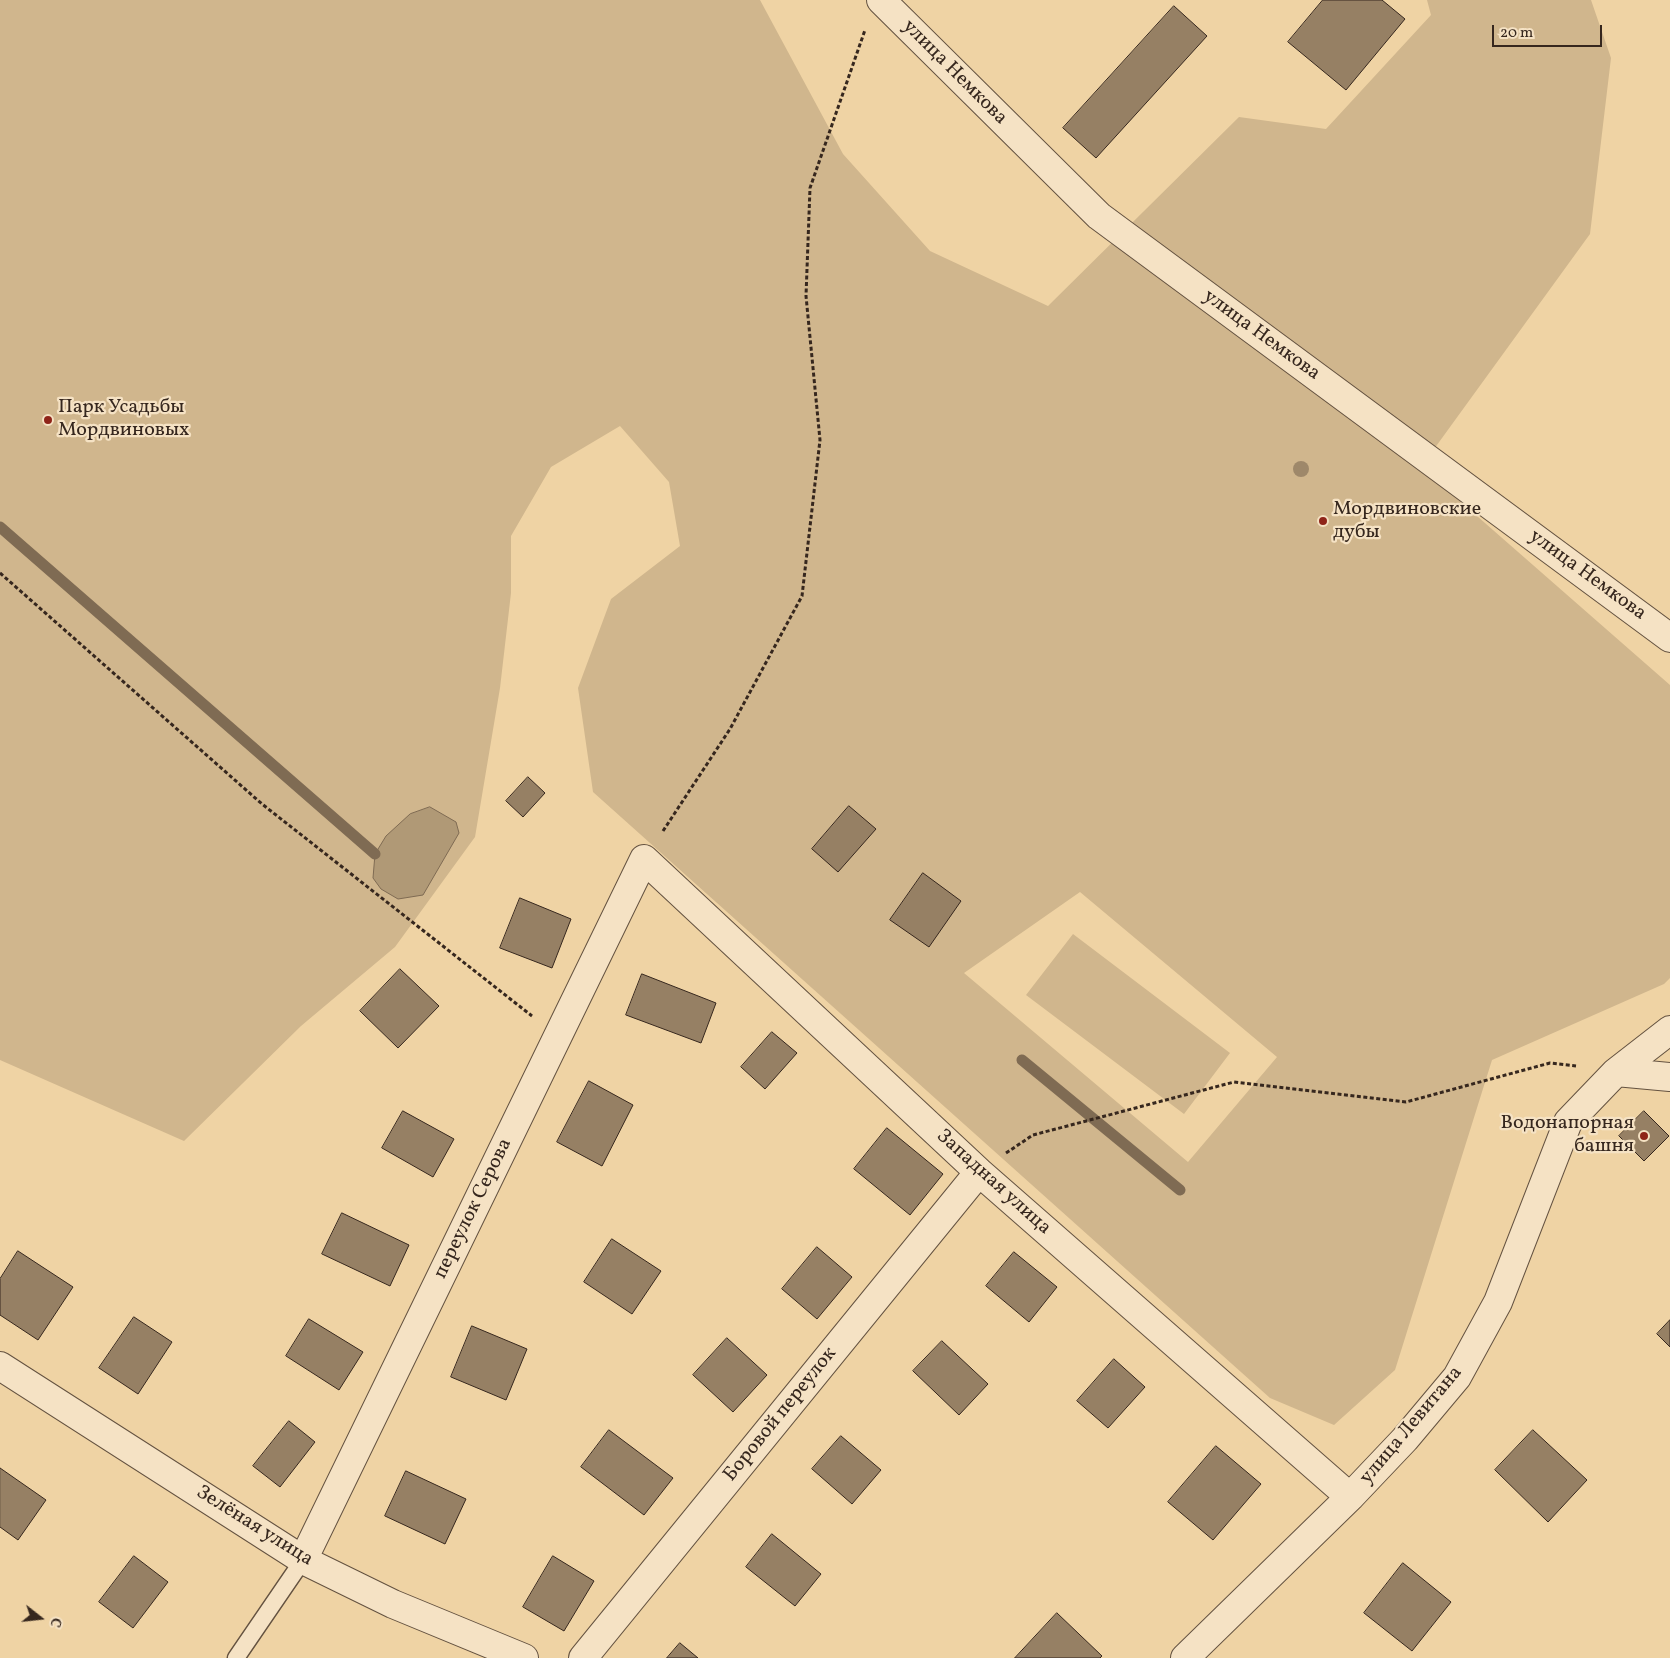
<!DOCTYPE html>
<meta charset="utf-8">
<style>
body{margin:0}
#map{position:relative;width:1670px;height:1658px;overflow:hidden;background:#efd3a4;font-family:Vollkorn,serif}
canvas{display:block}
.north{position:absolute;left:15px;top:1593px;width:50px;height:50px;-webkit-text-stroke:4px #f5e2c4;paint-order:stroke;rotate:106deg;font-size:14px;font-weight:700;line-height:20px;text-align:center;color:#36271e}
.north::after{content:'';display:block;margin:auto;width:18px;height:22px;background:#36271e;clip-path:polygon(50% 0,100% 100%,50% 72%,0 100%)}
.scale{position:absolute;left:1492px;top:25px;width:110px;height:22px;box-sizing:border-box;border:2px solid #36271e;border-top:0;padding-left:6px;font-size:15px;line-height:18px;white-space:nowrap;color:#36271e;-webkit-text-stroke:4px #f5e2c4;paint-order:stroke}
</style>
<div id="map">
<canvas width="1670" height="1658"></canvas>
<div class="north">С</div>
<div class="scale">20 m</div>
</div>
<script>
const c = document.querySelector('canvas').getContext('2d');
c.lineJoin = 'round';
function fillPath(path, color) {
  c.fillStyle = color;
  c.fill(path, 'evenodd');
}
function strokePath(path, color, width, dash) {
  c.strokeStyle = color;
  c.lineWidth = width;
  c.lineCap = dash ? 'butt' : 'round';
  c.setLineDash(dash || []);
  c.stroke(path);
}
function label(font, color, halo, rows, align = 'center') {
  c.font = font + ' Vollkorn,serif';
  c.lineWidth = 4.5;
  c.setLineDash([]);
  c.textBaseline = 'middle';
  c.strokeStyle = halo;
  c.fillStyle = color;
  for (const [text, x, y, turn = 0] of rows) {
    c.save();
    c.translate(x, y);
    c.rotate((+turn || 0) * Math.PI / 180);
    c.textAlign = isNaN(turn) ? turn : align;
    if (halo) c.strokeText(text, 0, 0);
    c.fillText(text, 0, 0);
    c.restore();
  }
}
fillPath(new Path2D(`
 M0 0H760L843 154 930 251 1048 306 1239 117 1326 129 1431 15 1427 0H1591L1611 58 1590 234 1421 467 1670 685V978L1664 984 1492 1060 1395 1370 1334 1425 1270 1398 593 792 578 688 611 599 680 546 669 482 620 426 551 467 511 536V593L500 688 475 837 395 947 301 1026 184 1141 0 1060ZM1080 892 1277 1057 1188 1162 964 973Z
 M1073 934 1230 1053 1184 1114 1026 995Z`), '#d0b68d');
const water = new Path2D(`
 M430 807 456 822 459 833 423 895 398 899 381 889 373 878 375 854 386 836 410 814Z`);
fillPath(water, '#b09976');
strokePath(water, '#7f6b53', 1);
strokePath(new Path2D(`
 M0 527 375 854
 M1022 1060 1180 1190`), '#7f6b53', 11);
const building = new Path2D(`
 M1323 0H1382L1405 19 1346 90 1288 42Z
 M1174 6 1207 36 1096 158 1063 128Z
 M528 777 545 793 523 817 506 801Z
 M849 806 876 829 838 872 812 849Z
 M923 873 961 901 929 947 890 920Z
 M520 898 571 919 552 968 500 948Z
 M400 969 439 1006 398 1048 360 1011Z
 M642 974 716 1003 701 1043 626 1015Z
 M772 1032 797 1053 765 1089 741 1067Z
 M589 1081 633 1105 602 1166 557 1142Z
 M403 1111 454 1139 433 1177 382 1148Z
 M1644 1111 1669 1136 1644 1161 1619 1136Z
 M887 1128 943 1174 910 1215 854 1169Z
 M342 1213 409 1245 390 1286 322 1254Z
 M612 1239 661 1271 632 1314 584 1282Z
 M817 1247 852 1277 817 1319 782 1289Z
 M18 1251 73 1287 38 1340 0 1315V1279Z
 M1014 1252 1057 1287 1029 1322 986 1286Z
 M134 1317 172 1342 138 1394 99 1368Z
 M309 1319 363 1352 339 1390 286 1356Z
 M1670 1320V1347L1657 1334Z
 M472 1326 527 1349 506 1400 451 1377Z
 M727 1338 767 1375 733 1412 693 1375Z
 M942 1341 988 1384 959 1415 913 1371Z
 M1114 1359 1145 1387 1108 1428 1077 1401Z
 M289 1421 315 1442 280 1487 253 1466Z
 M609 1430 673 1478 644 1515 581 1467Z
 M1533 1430 1587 1480 1548 1522 1495 1470Z
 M841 1436 881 1470 852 1504 812 1469Z
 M1216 1446 1261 1484 1213 1540 1168 1502Z
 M0 1468 46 1500 18 1540 0 1527Z
 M406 1471 466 1499 445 1544 385 1516Z
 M772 1534 821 1574 795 1606 746 1567Z
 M134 1556 168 1582 133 1628 99 1602Z
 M553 1556 594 1581 564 1631 523 1607Z
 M1403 1563 1451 1602 1412 1651 1364 1613Z
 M1057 1613 1102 1656 1100 1658H1015Z
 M680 1643 698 1658H667Z`);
fillPath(building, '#968064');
strokePath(building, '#36271e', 1);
const lane = new Path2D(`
 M236 1658 303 1560`);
const street = new Path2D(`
 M881 0 1099 216 1670 638
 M1616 1072 1670 1077
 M0 1366 303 1560 393 1604 524 1658
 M303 1560 644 859 979 1172 1350 1497
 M583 1658 979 1172
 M1185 1658 1350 1497 1405 1439 1457 1377 1498 1302 1568 1122 1616 1072 1670 1030`);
strokePath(lane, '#645240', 19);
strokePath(street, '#645240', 30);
strokePath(new Path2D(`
 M0 573 262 804 532 1016
 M663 831 730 729 802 596 820 440 806 296 810 188 865 30
 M1006 1153 1033 1135 1234 1082 1406 1102 1550 1063 1576 1066`), '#36271e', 3, [4, 2.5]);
strokePath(lane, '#f5e2c4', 16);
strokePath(street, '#f5e2c4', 28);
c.fillStyle = '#9e886a';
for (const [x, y] of [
 [1301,469]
]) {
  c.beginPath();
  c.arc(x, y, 8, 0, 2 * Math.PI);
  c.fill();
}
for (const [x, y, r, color] of [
 [48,420,5,"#8f2418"],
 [1323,521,5,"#8f2418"],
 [1644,1136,5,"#8f2418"]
]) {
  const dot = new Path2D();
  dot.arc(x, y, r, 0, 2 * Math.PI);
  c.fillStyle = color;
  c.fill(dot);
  strokePath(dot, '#f5e2c4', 2);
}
label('20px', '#36271e', '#f5e2c4', [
 ["улица Немкова",954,73,45],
 ["улица Немкова",1261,336,36],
 ["улица Немкова",1587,576,36],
 ["Западная улица",993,1183,42],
 ["переулок Серова",474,1209,-64],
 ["Боровой переулок",781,1415,-51],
 ["улица Левитана",1412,1426,-50],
 ["Зелёная улица",254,1527,32]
]);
label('20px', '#36271e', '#f5e2c4', [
 ["Парк Усадьбы",58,408],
 ["Мордвиновых",58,431],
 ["Мордвиновские",1333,510],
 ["дубы",1333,533],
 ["Водонапорная",1634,1124,"right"],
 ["башня",1634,1147,"right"]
], 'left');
</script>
